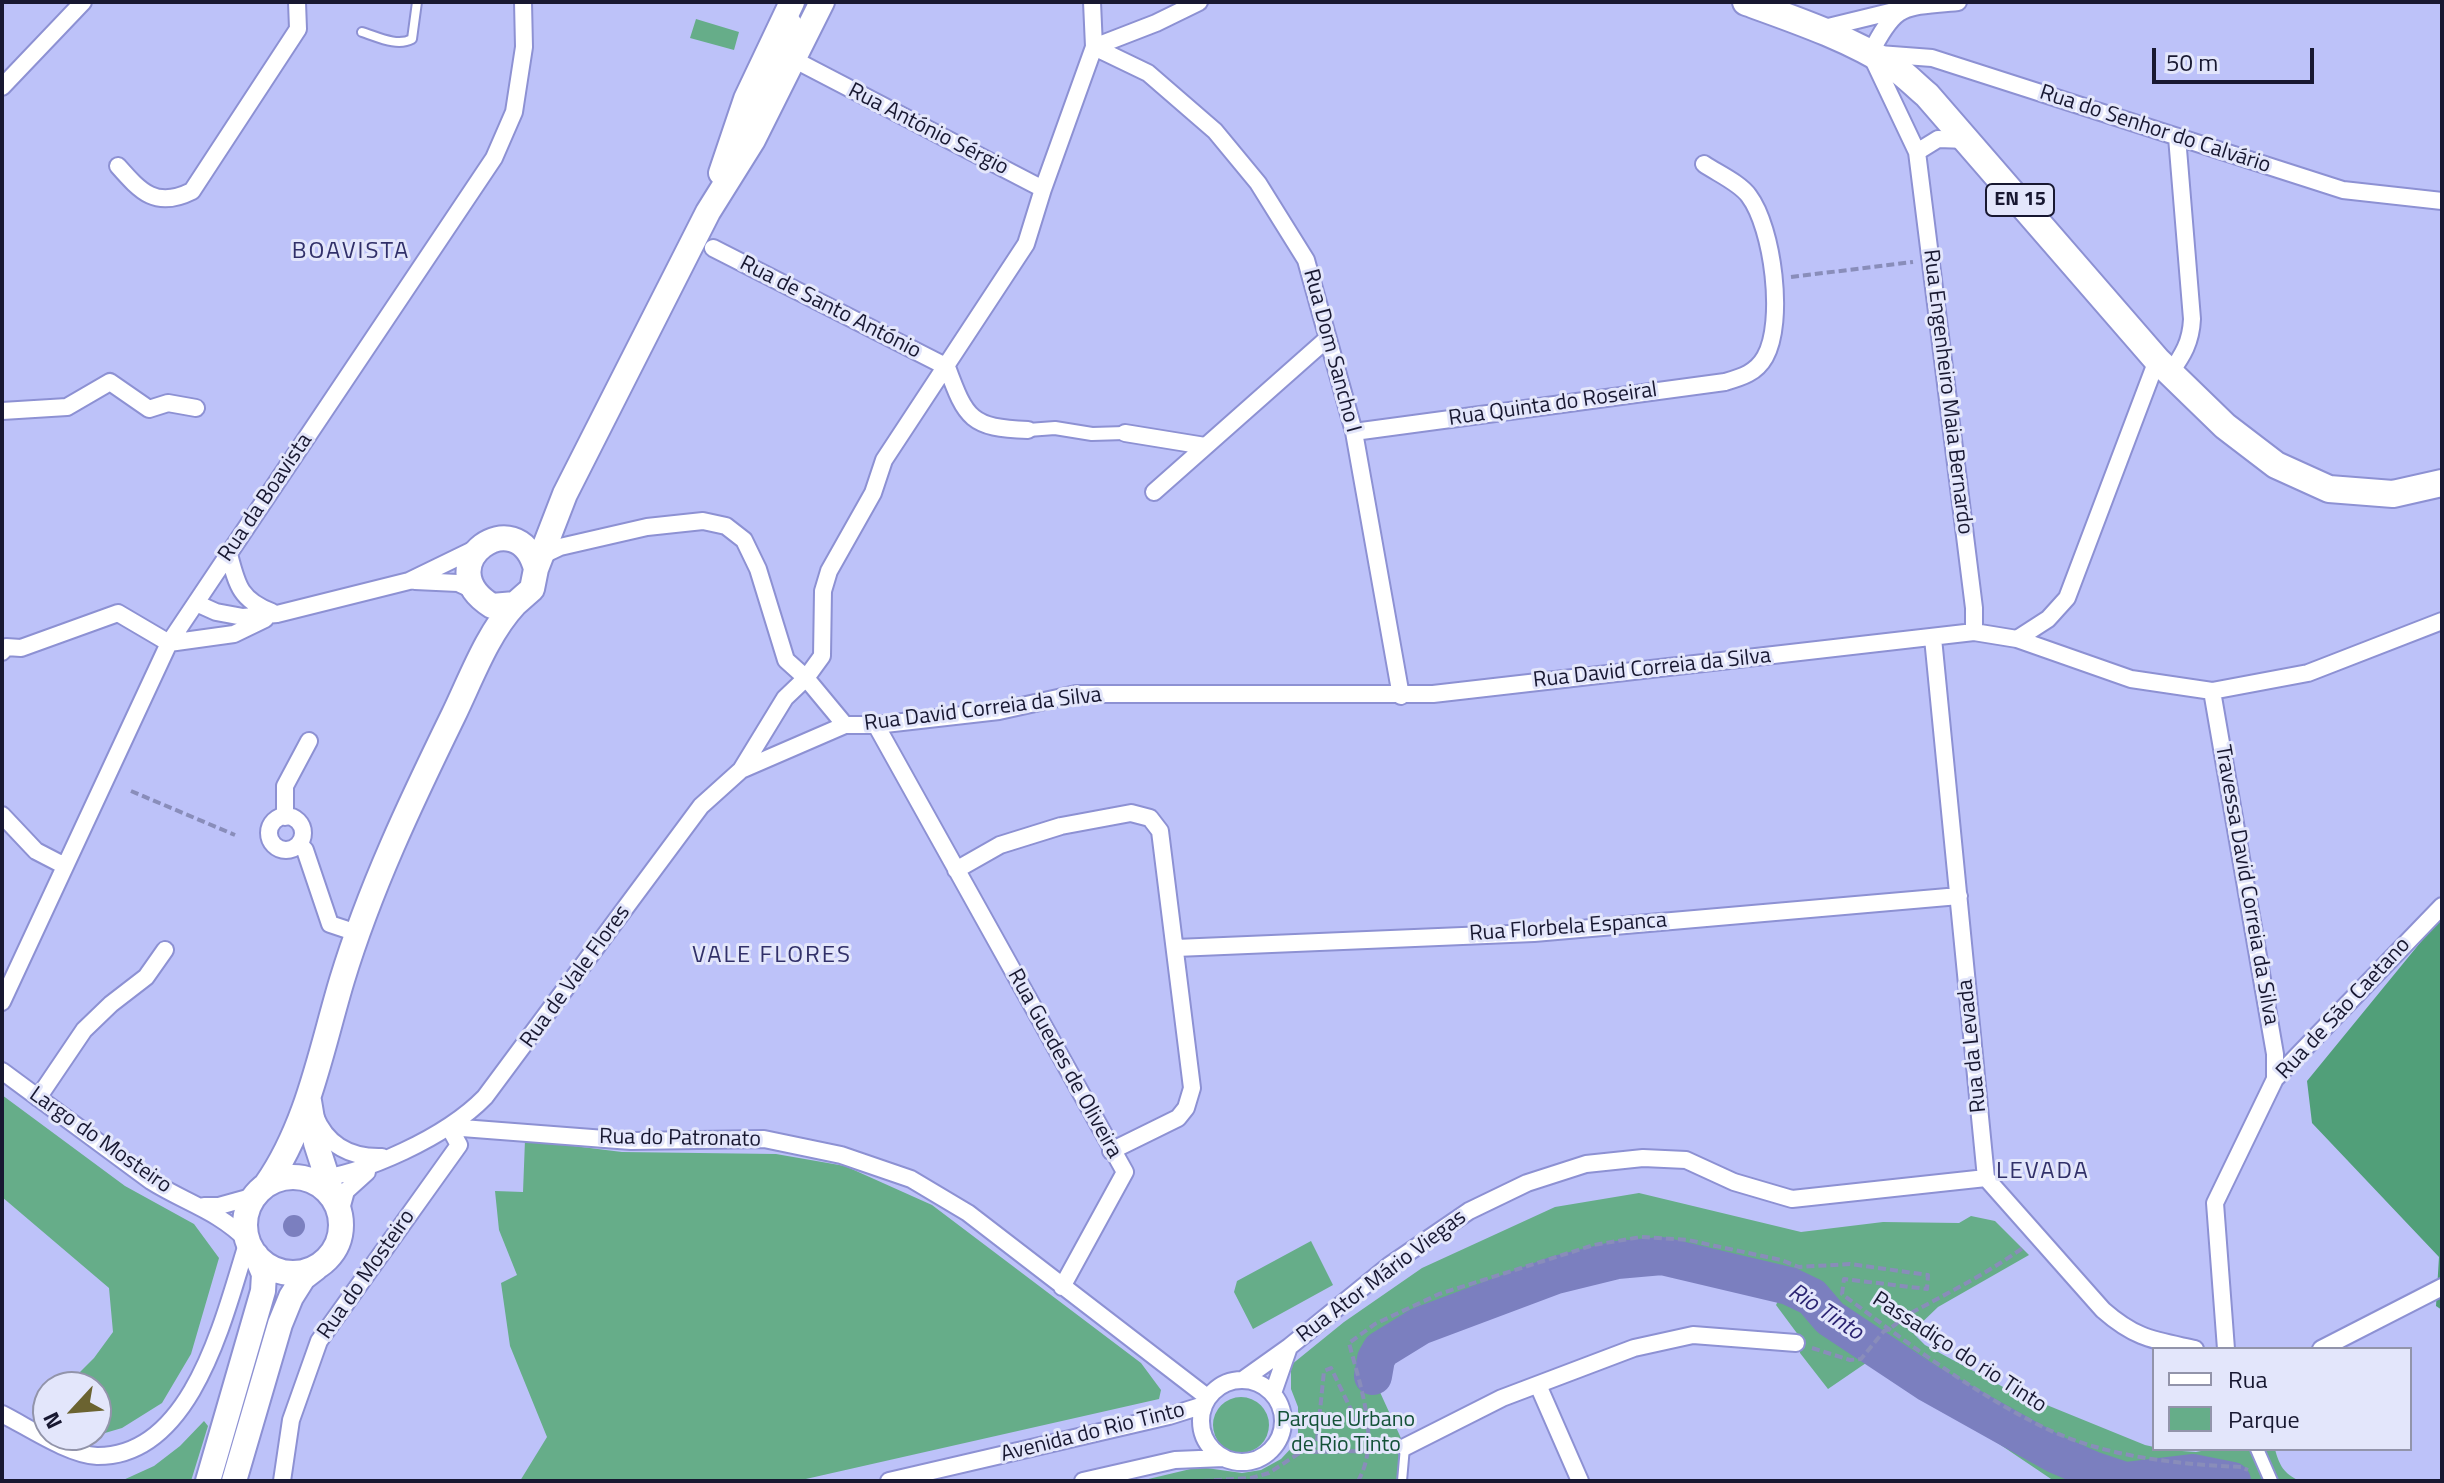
<!DOCTYPE html>
<meta charset="utf-8">
<style>
body{margin:0}
#map{position:relative;width:2444px;height:1483px;overflow:hidden;background:#bdc2f9;font-family:"Titillium Web",sans-serif}
canvas{display:block}
.frame{position:absolute;inset:0;border:4px solid #181831;pointer-events:none}
.legend{position:absolute;left:2152px;top:1347px;width:260px;height:104px;box-sizing:border-box;background:#e3e6fb;border:2px solid #9294aa;margin:0;padding:10px 14px;list-style:none;font-size:24px;color:#181831}
.legend li{display:flex;align-items:center;gap:16px;height:40px}
.legend b{width:40px;border:2px solid #9294aa}
.north{position:absolute;left:32px;top:1371px;width:80px;height:80px;box-sizing:border-box;background:#e3e6fb;border:2px solid #9294aa;border-radius:50%;rotate:244deg;font-size:22px;font-weight:700;line-height:32px;text-align:center;color:#181831}
.north::after{content:'';display:block;margin:auto;width:28px;height:36px;background:#6b6330;clip-path:polygon(50% 0,100% 100%,50% 72%,0 100%)}
.scale{position:absolute;left:2152px;top:48px;width:162px;height:36px;box-sizing:border-box;border:4px solid #181831;border-top:0;padding-left:10px;font-size:24px;line-height:28px;white-space:nowrap;color:#181831;-webkit-text-stroke:6px #e3e6fb;paint-order:stroke}
</style>
<div id="map">
<canvas width="2444" height="1483"></canvas>
<div class="frame"></div>
<ul class="legend">
<li><b style="height:10px;background:#fff"></b>Rua</li>
<li><b style="height:22px;background:#66ad89"></b>Parque</li>
</ul>
<div class="north">N</div>
<div class="scale">50 m</div>
</div>
<script>
const c = document.querySelector('canvas').getContext('2d');
c.lineJoin = 'round';
function fillPath(path, color) {
  c.fillStyle = color;
  c.fill(path, 'evenodd');
}
function strokePath(path, color, width, dash) {
  c.strokeStyle = color;
  c.lineWidth = width;
  c.lineCap = dash ? 'butt' : 'round';
  c.setLineDash(dash || []);
  c.stroke(path);
}
function label(font, color, halo, rows, align = 'center') {
  c.font = font + ' "Titillium Web",sans-serif';
  c.lineWidth = 6;
  c.setLineDash([]);
  c.textBaseline = 'middle';
  c.strokeStyle = halo;
  c.fillStyle = color;
  for (const [text, x, y, turn = 0] of rows) {
    c.save();
    c.translate(x, y);
    c.rotate((+turn || 0) * Math.PI / 180);
    c.textAlign = isNaN(turn) ? turn : align;
    if (halo) c.strokeText(text, 0, 0);
    c.fillText(text, 0, 0);
    c.restore();
  }
}
fillPath(new Path2D(`
 M696 19 739 32 734 50 690 38Z
 M2 1095 125 1186 194 1224 219 1258 191 1354 162 1403 122 1428 88 1438 81 1435H96V1387H65L94 1358 113 1332 109 1288 2 1197Z
 M525 1140 622 1152 776 1154 845 1166 932 1205 1141 1363 1161 1390 1159 1399 797 1481H520L547 1437 510 1346 501 1283 517 1275 499 1230 495 1191 523 1192Z
 M1639 1193 1801 1232 1883 1222 1959 1223 1971 1216 1995 1221 2029 1255 1938 1307 1912 1332 1925 1345 2005 1388 2145 1445 2154 1447V1449L2196 1452 2211 1449H2275C2279 1465 2284 1474 2300 1481H2054L1885 1367 1866 1363 1828 1389 1800 1353 1799 1336 1776 1305 1780 1297 1687 1274 1622 1275 1526 1296 1435 1336 1398 1358 1379 1390 1405 1447 1400 1481H1140L1199 1467 1242 1473 1261 1470 1281 1459 1295 1444 1298 1436V1407L1291 1389V1365L1344 1322 1422 1268 1555 1207Z
 M1311 1241 1333 1285 1253 1329 1234 1292 1237 1281Z
 M1213 1425a28 28 0 1 1 56 0a28 28 0 1 1-56 0Z
 M204 1421 208 1426 191 1481H121L154 1466 180 1446Z`), '#66ad89');
fillPath(new Path2D(`
 M2442 916V1310L2436 1306 2439 1257 2312 1123 2307 1081Z`), '#519f79');
fillPath(new Path2D(`
 M283 1226a11 11 0 1 1 22 0a11 11 0 1 1-22 0Z`), '#7b7fbf');
strokePath(new Path2D(`
 M1373 1376 1376 1359 1381 1350 1420 1326 1556 1275 1617 1260 1662 1256 1789 1286 1812 1297 1830 1318 1928 1383 2055 1454 2092 1470 2125 1481 2192 1473 2232 1481`), '#7b7fbf', 38);
const service = new Path2D(`
 M362 32C378 37 397 47 412 39L417 2
 M1402 1481 1405 1447`);
const pedestrian = new Path2D(`
 M1028 430 1055 428 1092 434 1125 433
 M2257 1449 2271 1481`);
const minor = new Path2D(`
 M793 22C786 37 785 44 793 59L1043 189
 M1820 29 1898 10
 M1094 47 1148 73 1215 131 1258 183 1306 260 1354 432 1401 696
 M1094 47 1156 23 1199 2
 M1870 54C1897 1 1903 8 1958 2
 M1879 54 1932 58 2343 190 2442 201
 M1871 55 1917 152 1974 608V632
 M2 87 83 2
 M749 118 777 64 784 59H793
 M1917 152 1938 139 1967 140
 M118 166C141 192 156 209 192 191L298 29 297 2
 M713 248 947 367C966 419 971 428 1028 430
 M2170 373C2183 355 2191 342 2192 319L2177 137
 M2 411 67 407 110 382 149 409 168 403 196 408
 M1354 432 1725 382C1742 377 1756 373 1765 357 1785 322 1773 228 1749 196 1740 183 1717 173 1704 164
 M1125 433 1205 446
 M1154 492 1328 338
 M229 554C237 585 240 600 272 612
 M541 556 560 547 647 527 703 521 726 526 744 540 758 569 786 660 806 678 845 725
 M415 581 458 583 473 590
 M196 603 216 612 243 617 277 614 409 581 479 547
 M1933 638 1986 1178 2103 1310C2136 1339 2154 1340 2195 1349
 M2017 639 2048 619 2067 598 2157 360
 M169 643 234 634 265 619
 M2 652 6 647 21 648 118 613 169 643
 M2212 691 2275 1054V1079
 M876 725 1125 1172 1062 1287
 M741 770 845 725H876L999 711 1076 694H1433L1974 632 2017 639 2131 679 2212 691 2308 673 2442 621
 M2 815 36 851 65 866
 M269 833a17 17 0 1 1 34 0a17 17 0 1 1-34 0Z
 M285 817V786L309 741
 M299 844 305 850 330 924 357 933
 M956 870 1000 845 1061 826 1131 813 1150 818 1160 831 1192 1088 1186 1108 1178 1118 1111 1151
 M1176 948 1534 933 1959 896
 M2 1002 169 643 494 158 514 112 524 47 523 2
 M2 1071 151 1181C186 1203 217 1210 248 1241 225 1312 194 1457 97 1456 69 1455 28 1427 2 1414
 M38 1098 84 1030 111 1004 146 977 165 950
 M315 1116C327 1146 352 1158 382 1157
 M449 1127 631 1141 764 1139 841 1155 911 1179 968 1213 1207 1397
 M311 1180C365 1174 446 1137 485 1097L701 806 741 770 785 698 806 678 822 656 823 591 829 571 873 493 884 460 1026 244 1043 189 1094 47 1092 2
 M204 1206H219L255 1196
 M340 1213 346 1191 367 1172
 M2226 1349 2215 1203 2275 1079 2442 906
 M2321 1349 2442 1287
 M1244 1379 1289 1347 1390 1265 1469 1211 1527 1183 1586 1164 1643 1158 1686 1160 1734 1182 1792 1199 1986 1178
 M1201 1421a41 41 0 1 1 82 0a41 41 0 1 1-82 0Z
 M1538 1385 1580 1481
 M1273 1393 1289 1347
 M1405 1447 1502 1398 1634 1348 1693 1335 1796 1343
 M282 1481 291 1420 319 1341 459 1145 449 1127
 M889 1481 1169 1416 1204 1405
 M1083 1481 1175 1460 1224 1458`);
const secondary = new Path2D(`
 M721 173 746 99 792 2
 M536 569C518 499 426 565 492 606L515 604 532 589 536 569 565 494 708 212 753 140 822 2
 M309 1101 316 1143 333 1196
 M245 1225a48 48 0 1 1 96 0a48 48 0 1 1-96 0Z
 M266 1185C308 1125 321 1050 342 980 370 888 411 802 453 716 471 679 487 634 515 604
 M208 1481 263 1291 264 1274 256 1255
 M234 1481 280 1324 291 1297 303 1278 316 1268`);
const primary = new Path2D(`
 M1746 2C1796 20 1849 38 1894 67 1906 75 1916 86 1927 95L2157 360 2225 426 2276 465 2329 489 2393 494 2442 483`);
strokePath(service, '#8d91d3', 12);
strokePath(pedestrian, '#8d91d3', 16);
strokePath(minor, '#8d91d3', 20);
strokePath(secondary, '#8d91d3', 28);
strokePath(primary, '#8d91d3', 30);
strokePath(new Path2D(`
 M1791 277 1913 262
 M131 791 235 835
 M1812 1348 1850 1360 1861 1359 1884 1331C1894 1328 1900 1319 1909 1314 1948 1293 1988 1273 2024 1247
 M1279 1440 1303 1449
 M1312 1452 1317 1440 1324 1371 1331 1368 1356 1420 1365 1416
 M1312 1452 1369 1451
 M1202 1481 1251 1478 1269 1473 1304 1450
 M1358 1481C1381 1442 1360 1385 1349 1343L1375 1324 1439 1294 1594 1245 1641 1237 1688 1240 1781 1260 1799 1267 1850 1264 1928 1275 1927 1289 1844 1279 1842 1294C1906 1342 1973 1393 2045 1428 2106 1457 2175 1464 2241 1467L2248 1470`), '#898dba', 4, [8, 4]);
strokePath(service, '#fff', 8);
strokePath(pedestrian, '#fff', 12);
strokePath(minor, '#fff', 16);
strokePath(secondary, '#fff', 24);
strokePath(primary, '#fff', 26);
for (const [x, y, w] of [
 [2020,200,68]
]) {
  const box = new Path2D();
  box.roundRect(x - w / 2, y - 16, w, 32, 6);
  c.fillStyle = '#e3e6fb';
  c.fill(box);
  strokePath(box, '#181831', 2);
}
label('bold 20px', '#181831', null, [
 ["EN 15",2020,200]
]);
label('22px', '#181831', '#e3e6fb', [
 ["Rua António Sérgio",928,130,27],
 ["Rua do Senhor do Calvário",2155,130,18],
 ["Rua de Santo António",830,308,27],
 ["Rua Dom Sancho I",1331,351,75],
 ["Rua Engenheiro Maia Bernardo",1947,392,83],
 ["Rua Quinta do Roseiral",1553,405,-8],
 ["Rua da Boavista",266,498,-56],
 ["Rua David Correia da Silva",1652,669,-6],
 ["Rua David Correia da Silva",983,710,-7],
 ["Travessa David Correia da Silva",2246,885,80],
 ["Rua Florbela Espanca",1568,928,-4],
 ["Rua de Vale Flores",576,977,-54],
 ["Rua de São Caetano",2344,1009,-47],
 ["Rua da Levada",1973,1046,-96],
 ["Rua Guedes de Oliveira",1064,1064,61],
 ["Rua do Patronato",680,1139,1],
 ["Largo do Mosteiro",100,1141,35],
 ["Rua do Mosteiro",367,1275,-55],
 ["Rua Ator Mário Viegas",1382,1277,-37],
 ["Passadiço do rio Tinto",1959,1353,33],
 ["Avenida do Rio Tinto",1093,1433,-14]
]);
label('22px', '#135137', '#e3e6fb', [
 ["Parque Urbano",1346,1421],
 ["de Rio Tinto",1346,1446]
]);
c.letterSpacing = '2px';
label('24px', '#313069', '#e3e6fb', [
 ["BOAVISTA",351,252],
 ["VALE FLORES",772,956],
 ["LEVADA",2043,1172]
]);
c.letterSpacing = '0px';
label('italic 24px', '#2d2673', '#e3e6fb', [
 ["Rio Tinto",1825,1313,33]
]);
</script>
